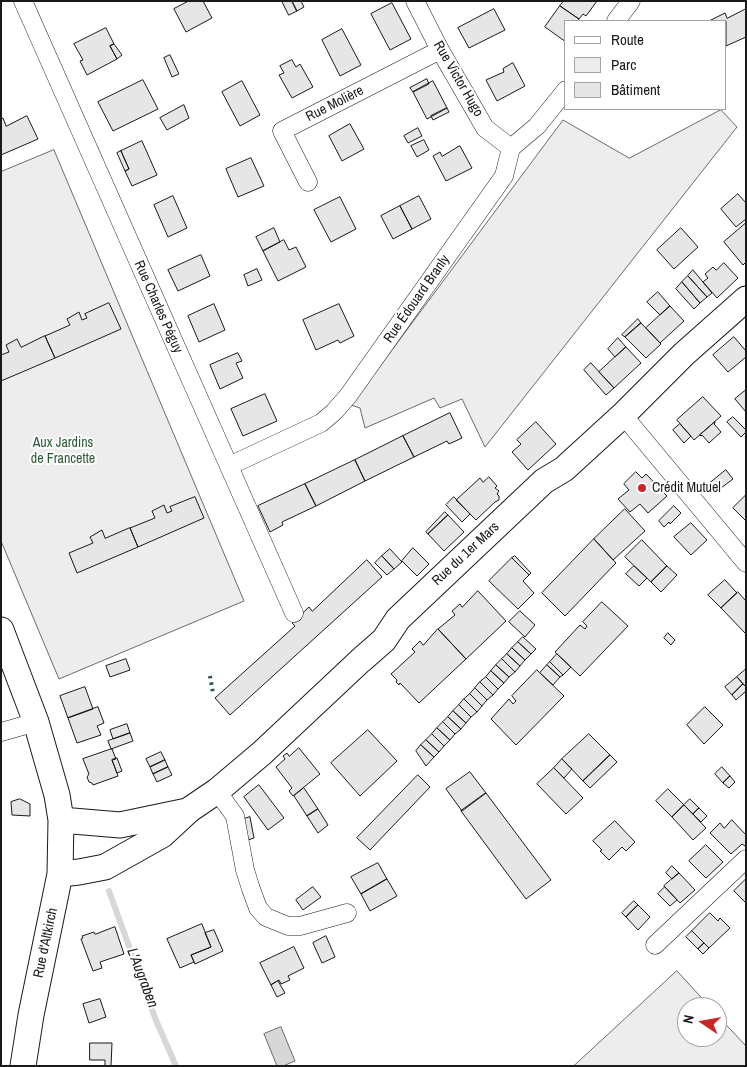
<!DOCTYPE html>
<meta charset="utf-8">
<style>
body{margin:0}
#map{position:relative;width:747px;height:1067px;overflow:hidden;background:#fff;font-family:"Archivo Narrow",sans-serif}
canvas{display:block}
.frame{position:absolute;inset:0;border:2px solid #1a1a1a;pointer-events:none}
.legend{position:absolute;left:564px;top:20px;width:162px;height:90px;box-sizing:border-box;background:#fff;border:1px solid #a3a3a3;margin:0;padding:6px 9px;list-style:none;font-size:15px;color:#1a1a1a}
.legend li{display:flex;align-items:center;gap:10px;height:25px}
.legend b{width:25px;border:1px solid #a3a3a3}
.north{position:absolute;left:677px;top:997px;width:50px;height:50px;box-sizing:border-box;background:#fff;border:1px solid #a3a3a3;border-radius:50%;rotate:282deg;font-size:14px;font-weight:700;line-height:20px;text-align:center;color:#1a1a1a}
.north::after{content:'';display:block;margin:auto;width:18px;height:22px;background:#c62828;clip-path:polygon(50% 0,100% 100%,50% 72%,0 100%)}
</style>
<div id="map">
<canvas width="747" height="1067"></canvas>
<div class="frame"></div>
<ul class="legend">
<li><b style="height:6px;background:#fff"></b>Route</li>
<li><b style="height:14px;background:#ededed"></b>Parc</li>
<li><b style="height:14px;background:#e6e6e6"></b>Bâtiment</li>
</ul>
<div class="north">N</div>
</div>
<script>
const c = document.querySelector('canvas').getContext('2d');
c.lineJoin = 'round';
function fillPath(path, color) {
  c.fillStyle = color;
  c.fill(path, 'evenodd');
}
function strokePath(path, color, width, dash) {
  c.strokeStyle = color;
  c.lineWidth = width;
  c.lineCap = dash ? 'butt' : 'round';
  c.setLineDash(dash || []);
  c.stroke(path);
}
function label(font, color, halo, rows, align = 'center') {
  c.font = font + ' "Archivo Narrow",sans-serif';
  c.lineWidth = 4;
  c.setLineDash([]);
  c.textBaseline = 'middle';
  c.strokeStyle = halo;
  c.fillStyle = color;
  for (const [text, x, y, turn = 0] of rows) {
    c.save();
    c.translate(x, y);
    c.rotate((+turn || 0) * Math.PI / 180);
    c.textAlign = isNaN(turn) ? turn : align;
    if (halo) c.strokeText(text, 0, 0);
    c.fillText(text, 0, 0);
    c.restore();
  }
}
const green = new Path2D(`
 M721 110 737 127 485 447 462 399 440 408 434 398 365 428 360 408 351 405 563 120 629 158Z
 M54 150 244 601 59 679 1 541V172Z
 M677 971 710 1007H687V1037H717V1015L746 1046V1066H574Z`);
fillPath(green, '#ededed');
strokePath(green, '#6a6a6a', 1);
const water = new Path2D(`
 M281 1027 295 1061 283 1066H277L264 1034Z`);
fillPath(water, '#d7d7d7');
strokePath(water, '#6a6a6a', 1);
strokePath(new Path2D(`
 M109 891 155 1018 176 1066`), '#d7d7d7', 6);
const building = new Path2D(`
 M189 1H203L212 18 186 32 174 9Z
 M282 1H292L297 11 289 15Z
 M292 1H301L304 7 297 11Z
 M564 1H597L586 16 583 14 579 19 560 6Z
 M392 3 411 39 390 50 371 14Z
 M560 6 579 19 578 21H566V42L545 27Z
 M494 9 505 30 469 48 458 28Z
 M746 9V37L726 46V21H709L725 13 727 18Z
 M106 28 114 44 110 46 117 59 87 75 80 61 83 60 74 44Z
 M342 29 361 65 340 76 322 40Z
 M114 44 122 55 117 59 110 46Z
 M170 55 179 74 172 77 164 58Z
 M292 60 296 67 300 64 313 87 292 98 279 75 284 73 280 66Z
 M513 63 525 86 497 101 486 80 504 72 503 69Z
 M427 79 429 84 413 92 410 88Z
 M143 80 158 109 113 131 98 102Z
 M242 81 260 115 240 126 222 92Z
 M433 81 447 108 427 119 413 92Z
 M184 105 189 118 167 130 160 118Z
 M447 108 449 112 433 120 431 116Z
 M27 116 38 139 1 155V119L3 118 6 126Z
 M350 124 364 149 342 161 329 136Z
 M418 128 422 136 408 143 404 136Z
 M424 140 429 150 417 157 411 146Z
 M142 141 157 175 132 186 125 171 129 169 121 151Z
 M460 146 472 168 446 181 433 156 440 152 442 156Z
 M121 151 129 169 125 171 117 153Z
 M251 158 264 186 238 197 226 169Z
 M738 194 746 203V219L736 227 721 209Z
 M173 196 187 228 168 237 154 205Z
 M419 196 431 219 412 229 400 206Z
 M340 197 356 229 331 242 314 210Z
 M400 206 412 229 393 239 381 216Z
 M746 223V262L743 265 724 242Z
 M274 228 280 242 263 251 256 237Z
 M681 228 698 247 674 269 657 250Z
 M284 240 289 250 296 247 306 267 278 281 263 251Z
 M201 255 210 276 178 291 168 270Z
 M724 263 738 278 717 298 703 282 708 278 705 274 713 267 716 270Z
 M257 269 262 280 248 286 244 275Z
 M693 270 712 293 707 297 688 276Z
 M688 276 707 297 700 303 682 282Z
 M682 282 700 303 694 309 676 289Z
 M658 292 670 306 660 315 647 302Z
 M109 303 121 329 55 358 45 336 70 325 67 319 79 312 82 320 87 318 85 314Z
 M214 304 225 330 199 342 188 316Z
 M339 304 354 336 340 343 338 340 316 350 303 320Z
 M670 306 684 321 660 343 646 328Z
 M638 319 641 323 625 337 622 335Z
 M641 323 661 344 646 358 625 337Z
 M45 336 55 358 1 381V355L9 352 6 345 17 339 21 347Z
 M734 337 746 351V357L728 372 713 355Z
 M618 338 626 347 615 357 608 349Z
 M626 347 641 363 614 388 599 372Z
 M238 353 242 361 236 363 243 378 220 389 210 365Z
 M591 363 614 388 606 395 584 370Z
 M746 390V412L735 399Z
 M265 394 277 421 243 436 231 409Z
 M703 397 721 416 694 440 677 420Z
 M450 413 462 438 449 444 447 441 414 457 403 436Z
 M733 417 746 430V432L741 437 727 422Z
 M536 422 556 444 528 470 512 452 521 444 517 440Z
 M715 422V423L714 424 721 432 709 443 702 435 701 436 700 435Z
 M680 424 691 436 684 443 673 430Z
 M403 436 414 457 365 481 355 460Z
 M355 460 365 481 316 506 305 484Z
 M726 470 733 479 717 491 710 483Z
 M636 472 642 478 646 474 667 496 648 513 640 504 630 512 618 499 629 490 624 484Z
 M489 477 497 486 495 488 499 491 497 494 499 496V500L495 502 476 520 456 500 480 478 483 482Z
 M305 484 316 506 282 522 283 525 270 532 258 506Z
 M746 495V521L733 508Z
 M195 497 204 518 138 547 130 528 155 518 152 511 164 505 167 513 172 511 170 507Z
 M454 497 470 514 462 522 446 505Z
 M674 506 681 513 670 524 669 522 664 527 659 521Z
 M625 509 645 531 613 560 594 539Z
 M445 512 448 515 428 534 426 532Z
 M448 515 464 532 444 551 428 534Z
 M691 523 707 540 691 555 674 537Z
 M130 528 138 547 77 573 69 553 93 543 90 537 102 530 105 538Z
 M594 539 616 563 565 616 542 593Z
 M642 540 667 566 651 582 625 557Z
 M413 548 429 564 417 576 402 561Z
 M390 549 402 562 394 569 382 556Z
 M382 556 394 569 387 575 375 563Z
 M515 556 531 573 529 575 512 558Z
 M512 558 529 575 523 581 534 593 518 609 489 581Z
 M367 560 382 577 230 715 215 698 295 626 292 623 309 607 312 611Z
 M634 566 647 578 639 586 626 574Z
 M667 566 677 575 661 592 651 582Z
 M725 580 737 593 721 608 708 595Z
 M478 591 506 621 466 659 438 629 455 615 452 611 460 604 462 607Z
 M738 592 746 601V634L721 608Z
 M602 602 628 626 580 676 555 652 580 625 585 629 587 626 583 622Z
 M520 611 535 625 525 637 509 622Z
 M438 629 466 659 419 703 400 683 399 685 396 682 397 680 391 674 415 652 412 649 420 641 423 645Z
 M668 633 675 640 671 645 664 638Z
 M523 637 536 649 531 654 518 642Z
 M518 642 531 654 525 660 512 648Z
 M512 648 525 660 520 666 507 654Z
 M507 654 520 666 515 672 502 659Z
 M557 654 571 667 563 675 550 662Z
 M126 659 130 670 110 677 106 666Z
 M502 659 515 672 509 677 496 665Z
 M550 662 563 675 560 677 547 665Z
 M496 665 509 677 504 683 491 671Z
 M547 665 560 677 553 685 540 673Z
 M746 669V687L737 677Z
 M537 670 564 696 516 745 491 719 509 699 513 704 516 701 512 696Z
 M491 671 504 683 498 689 486 677Z
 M486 677 498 689 493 695 480 682Z
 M737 677 743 684 732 695 725 687Z
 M480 682 493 695 487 700 475 688Z
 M743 684 746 687V691L736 700 732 695Z
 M85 687 93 709 68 718 60 696Z
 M475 688 487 700 482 706 470 694Z
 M470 694 482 706 477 712 464 699Z
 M464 699 477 712 471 717 459 705Z
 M459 705 471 717 466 723 453 711Z
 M98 707 104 723 97 726 101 735 77 743 68 718Z
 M705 707 723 725 704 744 687 725Z
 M453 711 466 723 461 729 448 717Z
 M448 717 461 729 455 734 443 722Z
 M443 722 455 734 450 740 437 728Z
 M127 724 130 733 113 739 110 730Z
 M437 728 450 740 444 746 432 734Z
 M368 730 397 761 360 796 331 763Z
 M130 733 133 741 111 749 108 741Z
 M432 734 444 746 439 752 426 740Z
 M589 734 610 755 583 781 562 759Z
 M426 740 439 752 434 757 421 745Z
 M421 745 434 757 426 766 416 751Z
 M299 748 320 774 293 796 289 791 292 788 276 767 285 759 283 756 287 753 289 756Z
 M111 749H112L116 759 112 760 118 776 93 785 92 783 89 782 87 777 89 774 83 759Z
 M161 752 165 760 150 767 146 759Z
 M610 755 617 762 590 788 583 781Z
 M116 758H117L122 771 117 773 112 760Z
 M562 759 572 769 564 778 554 768Z
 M165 760 168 767 153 774 150 767Z
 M168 767 172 775 157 782 153 774Z
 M722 767 730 776 723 783 715 774Z
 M554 768 583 798 566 814 537 784Z
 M470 772 486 793 462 811 446 789Z
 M418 775 430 787 370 850 357 838Z
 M730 776 735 782 729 788 723 783Z
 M259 785 284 818 268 830 244 797Z
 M304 788 318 809 307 816 294 796Z
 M668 789 684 805 672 817 656 801Z
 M486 793 551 880 526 899 461 811Z
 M20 799 30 804V816L12 815 11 802Z
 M690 799 699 808 693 814 684 805Z
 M684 805 706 828 693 840 672 817Z
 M699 808 707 816 701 822 693 814Z
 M318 809 328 825 318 833 307 816Z
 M250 817 254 838 248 840 244 819Z
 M732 820 746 835V846H745L742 844 731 854 710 833 720 823 724 828Z
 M615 821 635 842 626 851 622 847 609 860 600 851 602 850 593 841Z
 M706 845 723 862 706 878 689 861Z
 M378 863 387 879 361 894 351 877Z
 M672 866 679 873 672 879 666 873Z
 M679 873 695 890 680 903 664 886Z
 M387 879 397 896 370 911 361 894Z
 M745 880H746V903L734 891Z
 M313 887 321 897 303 910 296 900Z
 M665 887 677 900 670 906 658 894Z
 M634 901 638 905 626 917 622 913Z
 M638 905 650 917 638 930 626 917Z
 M710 913 718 921 720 918 730 928 709 948 692 931Z
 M202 924 211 947 191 955 194 962 180 968 167 939Z
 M115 927 124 954 100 962 102 968 93 971 81 939 83 938 82 936 94 932 95 934Z
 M214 930 223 951 195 964 191 955 211 947 205 933Z
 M692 931 704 943 698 949 686 937Z
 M326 936 335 957 322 963 313 943Z
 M704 943 709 948 703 954 698 949Z
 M294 947 304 968 288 976 290 980 281 984 279 980 271 985 260 963Z
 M278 981 285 993 277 997 271 985Z
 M100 999 106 1017 89 1023 83 1004Z
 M90 1043H112L111 1066H105V1060H90Z`);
fillPath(building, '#e6e6e6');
strokePath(building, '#1a1a1a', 1);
const street = new Path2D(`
 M23 1 294 613
 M415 1 440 50 485 128 511 148
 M616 21 631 1
 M308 182 282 131 440 50
 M623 415 746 563
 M229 466 321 423 334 412 348 396 504 176 511 148 537 126 566 90
 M1 732 36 722
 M217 791 235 816 245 870 251 889 258 908 266 917 288 926H300L347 913
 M655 945 746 859`);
const secondary = new Path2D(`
 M1 630 36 722 57 795 61 820 60 874 31 1015 23 1066
 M61 820 120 825 187 811
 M60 874 79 872 105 867 162 835 189 810 217 791 262 753 360 661 384 640 398 619 544 481 564 469 623 415 684 354 746 299`);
strokePath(street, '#1a1a1a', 19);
strokePath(secondary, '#1a1a1a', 27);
strokePath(street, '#fff', 18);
strokePath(secondary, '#fff', 25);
strokePath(new Path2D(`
 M210 676 213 693`), '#2b5a34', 4, [2.5, 4]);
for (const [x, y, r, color] of [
 [642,488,5,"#c62828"]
]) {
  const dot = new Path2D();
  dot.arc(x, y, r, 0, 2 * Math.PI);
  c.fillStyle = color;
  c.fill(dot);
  strokePath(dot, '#fff', 2);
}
label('14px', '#1a1a1a', '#fff', [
 ["Rue Victor Hugo",458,79,60],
 ["Rue Molière",335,104,-27],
 ["Rue Édouard Branly",417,299,-55],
 ["Rue Charles Péguy",158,307,66],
 ["Rue du 1er Mars",466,554,-43],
 ["Rue d'Altkirch",46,943,-78]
]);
label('14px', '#2b5a34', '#fff', [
 ["Aux Jardins",63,443],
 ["de Francette",63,459]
]);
label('14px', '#1a1a1a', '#fff', [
 ["Crédit Mutuel",652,488]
], 'left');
label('italic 15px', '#1a1a1a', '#fff', [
 ["L'Augraben",142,978,69]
]);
</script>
